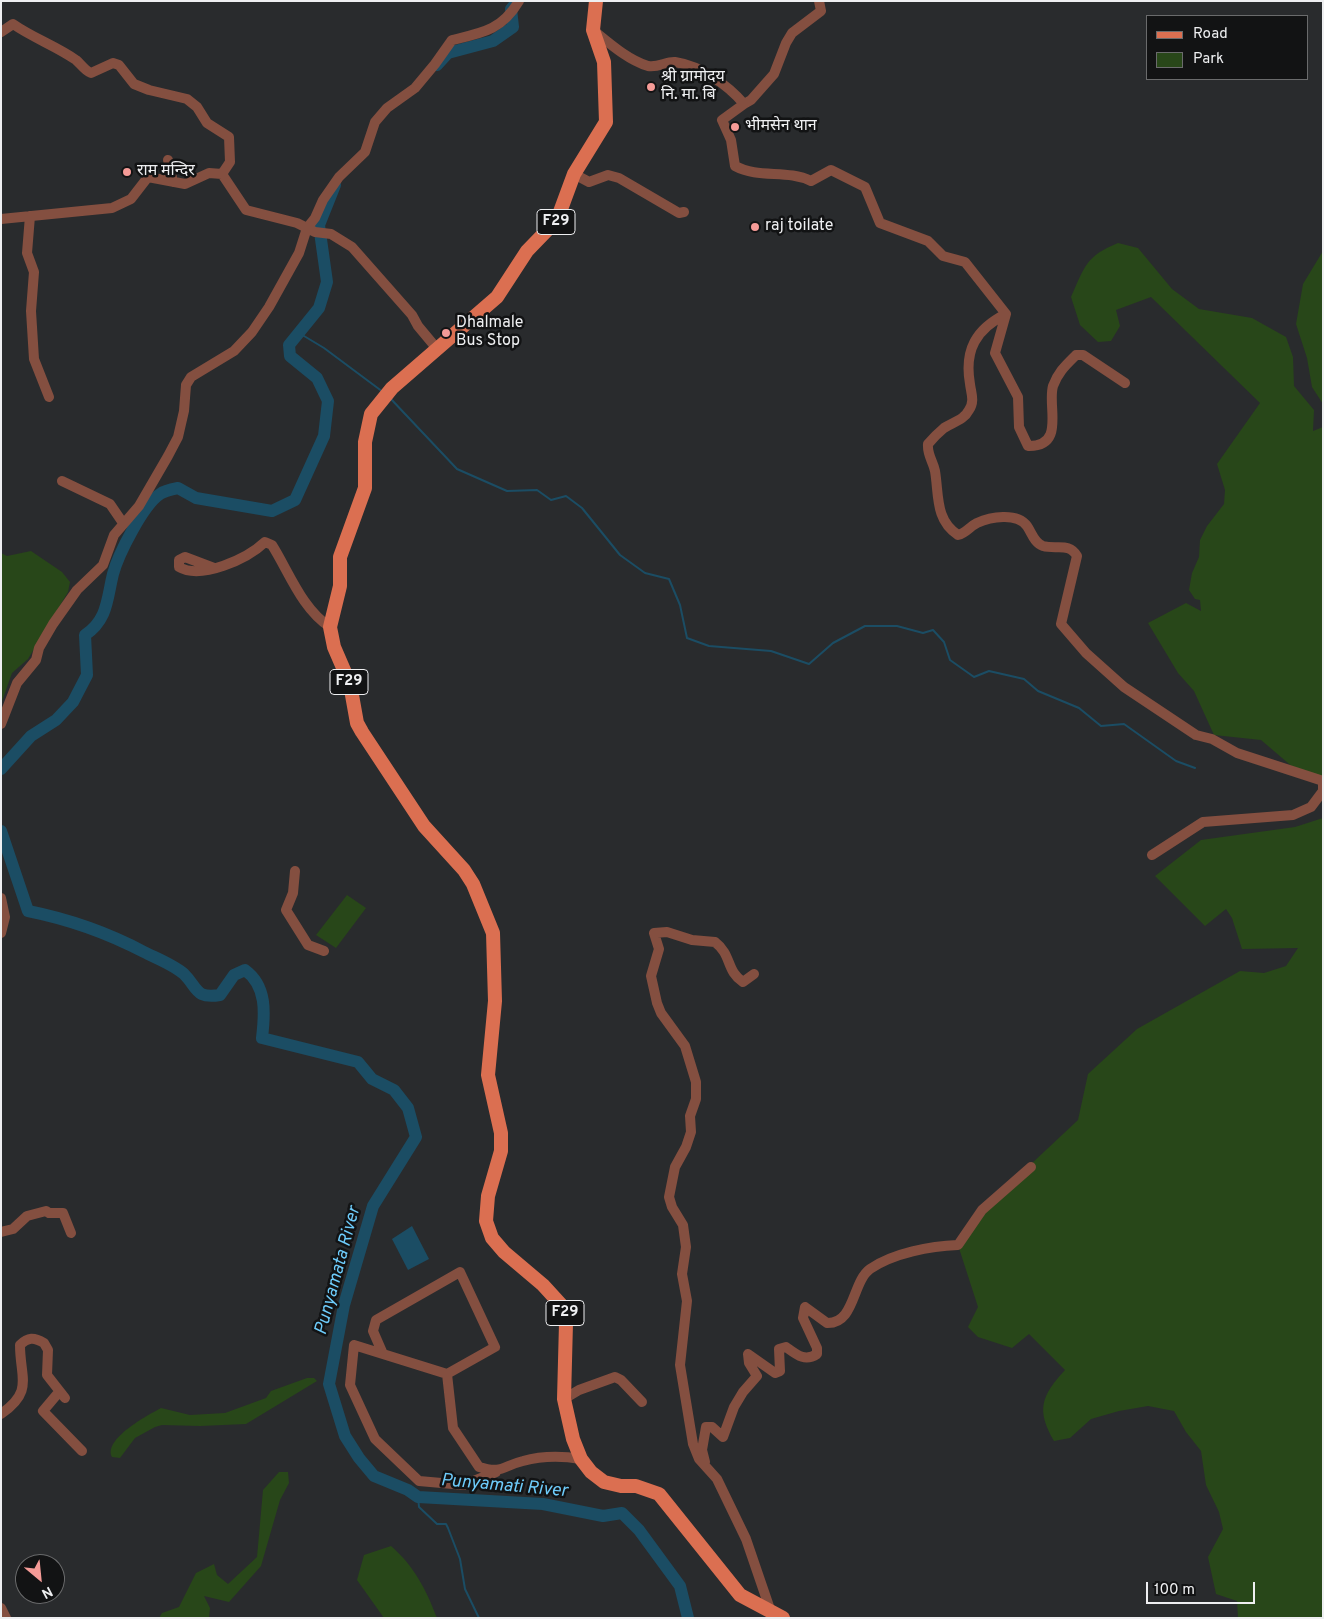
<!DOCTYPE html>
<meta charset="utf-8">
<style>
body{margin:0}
#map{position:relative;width:1324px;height:1619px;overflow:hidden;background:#292b2d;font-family:Overpass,sans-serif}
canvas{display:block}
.frame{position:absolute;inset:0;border:2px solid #eeeff1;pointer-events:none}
.legend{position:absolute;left:1146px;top:15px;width:162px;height:65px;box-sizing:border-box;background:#121314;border:1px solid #6a6b6c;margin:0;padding:6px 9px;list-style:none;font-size:15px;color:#eeeff1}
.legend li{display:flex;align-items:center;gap:10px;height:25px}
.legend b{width:25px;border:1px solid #6a6b6c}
.north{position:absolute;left:15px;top:1554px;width:50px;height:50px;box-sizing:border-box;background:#121314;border:1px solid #6a6b6c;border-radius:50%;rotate:152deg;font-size:14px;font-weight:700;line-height:20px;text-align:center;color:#eeeff1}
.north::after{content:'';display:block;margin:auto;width:18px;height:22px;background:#f59b97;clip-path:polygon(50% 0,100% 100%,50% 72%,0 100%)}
.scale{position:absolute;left:1146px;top:1582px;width:109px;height:22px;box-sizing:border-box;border:2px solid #eeeff1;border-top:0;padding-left:6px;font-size:15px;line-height:18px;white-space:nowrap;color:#eeeff1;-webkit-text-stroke:4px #121314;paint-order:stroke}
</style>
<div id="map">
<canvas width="1324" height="1619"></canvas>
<div class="frame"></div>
<ul class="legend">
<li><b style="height:6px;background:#db6f51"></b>Road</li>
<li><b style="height:14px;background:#284719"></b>Park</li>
</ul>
<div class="north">N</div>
<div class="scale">100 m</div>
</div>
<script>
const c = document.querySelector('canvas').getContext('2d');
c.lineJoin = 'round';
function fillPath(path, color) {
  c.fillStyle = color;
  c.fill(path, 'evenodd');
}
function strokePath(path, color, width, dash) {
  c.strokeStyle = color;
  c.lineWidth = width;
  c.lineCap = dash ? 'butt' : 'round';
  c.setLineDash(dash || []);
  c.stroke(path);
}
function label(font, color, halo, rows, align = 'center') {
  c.font = font + ' Overpass,"Noto Sans Devanagari",sans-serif';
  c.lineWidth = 5;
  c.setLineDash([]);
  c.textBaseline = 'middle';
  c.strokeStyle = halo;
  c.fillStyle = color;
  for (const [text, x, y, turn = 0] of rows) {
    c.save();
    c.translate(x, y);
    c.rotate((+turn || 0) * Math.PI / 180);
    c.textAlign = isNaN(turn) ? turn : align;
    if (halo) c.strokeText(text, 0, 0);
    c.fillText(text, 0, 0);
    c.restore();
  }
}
fillPath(new Path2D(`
 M1118 243 1138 248 1172 289 1199 309 1252 318 1286 337 1293 357 1294 386 1314 410 1313 431 1323 427V779L1295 769 1261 740 1214 735 1194 691 1178 673 1148 623 1186 603 1201 611 1200 600 1195 599 1189 590 1192 573 1199 557 1200 540 1207 526 1224 504 1225 490 1217 464 1260 403 1151 297 1116 310 1120 326 1111 341 1098 342 1080 325 1071 297C1085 266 1086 256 1118 243Z
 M1323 251V404L1312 387 1307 358 1296 324 1303 284Z
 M31 551 62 572 70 582 68 592 28 659 12 673 1 704V553L7 556Z
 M1323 818V1618H1238L1237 1601 1216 1594 1208 1557 1223 1529 1219 1512 1206 1485 1201 1451 1186 1432 1174 1411 1148 1406 1119 1411 1091 1419 1070 1438 1054 1441C1036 1410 1041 1396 1065 1370L1029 1334 1012 1348 978 1337 968 1327 978 1307 958 1245 982 1210 1078 1120 1088 1074 1137 1029 1240 971 1264 973 1286 966 1298 948 1242 949 1232 918 1226 909 1205 926 1155 876 1201 840 1295 827Z
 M347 895 366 908 336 948 316 935Z
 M307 1378H314L317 1381 246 1424 200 1426 162 1425 155 1427 135 1438 120 1458 112 1457C103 1439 148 1415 161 1408L190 1415 225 1413 266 1398 271 1391Z
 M279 1472H288L289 1483 280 1500 261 1566 229 1602 204 1596 210 1608 209 1618H159L162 1613 179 1607 196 1573 214 1564 217 1575 228 1584 257 1557 263 1490Z
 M391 1546C414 1566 426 1589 437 1618H384L357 1580 364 1555Z`), '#284719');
fillPath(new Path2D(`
 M412 1226 429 1259 408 1270 392 1239Z`), '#1b4d64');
strokePath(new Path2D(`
 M299 333 324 348 383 392
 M390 398 457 469 507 491 537 490 551 500 566 496 582 508 620 555 645 573 669 579 680 605 687 638 709 646 771 651 809 664 833 643 865 626H897L923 633 933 630 944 642 950 660 974 677 989 671 1024 679 1038 691 1079 708 1101 726 1124 724 1176 761 1195 768
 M418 1497 419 1507 437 1524H446L448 1528 460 1559 465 1589 479 1618`), '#1b4d64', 2);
strokePath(new Path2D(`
 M437 65 448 53 493 41 513 27 511 9 516 3
 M1 769 31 736 56 720 73 702 87 675 85 635C108 620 107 598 113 574 118 555 143 505 160 494 164 491 173 489 178 488L196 498 272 511 295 500 324 436 328 401 317 378 290 356 289 345 319 308 327 282 319 225 335 185
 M1 831 28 911C68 919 108 933 144 952 156 958 174 965 184 974 198 988 195 999 220 995L234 975 245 970C267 986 265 1013 262 1038L358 1062 372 1079 394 1090 408 1108 416 1137 373 1206 344 1305 329 1384 345 1436 359 1458 374 1476 408 1490 418 1497 543 1504 603 1516 622 1513 639 1530 680 1586 688 1618`), '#1b4d64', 12);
strokePath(new Path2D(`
 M593 30C609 43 628 60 648 66 658 68 667 61 675 62 701 66 728 85 744 104L722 120 731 140 735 166C759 179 787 169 811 181L831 170 865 187 880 223 928 241 943 256 965 262 1006 314 995 353 1018 397 1019 427 1028 446C1066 447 1047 406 1053 386 1058 372 1066 365 1076 355H1083L1125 383
 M1 32 13 24C33 38 56 46 76 60 81 64 84 70 91 73L113 63 119 65 134 84 149 90 187 99 197 107 207 123 229 137 230 162 222 174
 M744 104 751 100 774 74 786 43 792 33 821 11 819 1
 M168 160 173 182
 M574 174 589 182 608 175 619 178 679 213 684 212
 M30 216 27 253 34 272 31 311 34 359 49 397
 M1 219 112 208 131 199 148 177 185 184 209 173 222 174 246 210 297 223 315 232 331 234 352 247 412 315 418 326 438 350
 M1006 314C976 329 964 350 970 384 971 393 975 401 969 410 964 420 953 422 944 428 938 433 933 438 928 444 927 455 933 461 935 471 939 495 935 520 958 535 966 533 969 527 977 523 990 517 1017 512 1027 526 1032 533 1034 543 1043 546 1057 550 1069 542 1077 556L1061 624 1086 653 1124 687 1196 735 1212 739 1237 753 1323 781V791
 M62 481 110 504 123 523
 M214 568 185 557 179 560V567C201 580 247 559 265 542L272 545C289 572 302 609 330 627
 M1 724 17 683 36 660 39 648 53 624 77 590 103 565 114 535 139 506 168 456 178 437 184 411 186 385 191 377 234 351 252 332 269 307 299 253 307 228 315 218 323 200 339 177 365 152 375 122 387 108 415 88 435 64 452 40C482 33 502 30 519 1
 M1152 855 1203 822 1293 815 1311 807 1323 791
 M295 871 293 893 286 910 308 945 324 951
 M1 898 5 917 1 933
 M754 974 743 982C726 971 732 955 715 942L692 940 667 932 654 933 659 949 651 976 657 1003 661 1013 685 1046 696 1082V1099L690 1116 691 1132 686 1147 675 1167 669 1197 672 1207 683 1225 686 1247 682 1274 687 1301 680 1365 693 1444 699 1459 717 1479 746 1539 771 1612
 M1 1232 13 1229 27 1216 46 1211 49 1213H63L71 1233
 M59 1392 43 1411 82 1451
 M564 1399 579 1390 615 1377 621 1380 642 1402
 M1 1414C34 1391 20 1378 20 1345 28 1337 34 1337 44 1343L48 1350 47 1375 65 1398
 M705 1462 702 1450 706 1427H712L723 1437 734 1407 743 1392 757 1376 749 1363 748 1354 775 1373 780 1371 779 1349 786 1347C797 1355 805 1362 817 1354V1348L803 1318 805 1307 827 1323C855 1324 852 1282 870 1269 893 1253 931 1246 958 1245L982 1210 1031 1167
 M496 1472 464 1485 419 1481 375 1439 350 1385 354 1345 447 1374 383 1354 373 1331 376 1320 460 1272 495 1347 447 1374 453 1428 479 1467C503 1474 502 1466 523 1461 541 1456 563 1456 581 1459
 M1 1608 6 1618`), '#844f40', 10);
strokePath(new Path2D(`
 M596 1 593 30 604 62 606 122 574 174 557 220 527 251 497 297 392 388 371 414 365 442V488L340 557V586L330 627 334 647 350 684 357 723 362 732 424 826 464 870 473 884 493 933 495 1001 488 1075 501 1133V1151L488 1196 486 1221 492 1238 504 1252 543 1285 564 1308 566 1323 564 1399 573 1439 581 1459 591 1472 604 1482 621 1486H636L659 1494 740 1595 783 1618`), '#db6f51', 14);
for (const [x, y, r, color] of [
 [651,87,5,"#f59b97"],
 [735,127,5,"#f59b97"],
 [127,172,5,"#f59b97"],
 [755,227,5,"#f59b97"],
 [446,333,5,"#f59b97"]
]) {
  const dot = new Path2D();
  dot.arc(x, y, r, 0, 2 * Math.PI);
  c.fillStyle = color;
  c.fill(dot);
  strokePath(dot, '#121314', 2);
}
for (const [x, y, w] of [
 [556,222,38],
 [349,682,38],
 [565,1313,38]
]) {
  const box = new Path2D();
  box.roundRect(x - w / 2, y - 12.5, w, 25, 4);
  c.fillStyle = '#121314';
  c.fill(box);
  strokePath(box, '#eeeff1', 1);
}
label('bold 15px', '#eeeff1', null, [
 ["F29",556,222],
 ["F29",349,682],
 ["F29",565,1313]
]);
label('16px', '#eeeff1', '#121314', [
 ["श्री ग्रामोदय",661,78],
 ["नि. मा. बि",661,96],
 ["भीमसेन थान",745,127],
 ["राम मन्दिर",137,172],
 ["raj toilate",765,227],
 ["Dhalmale",456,324],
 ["Bus Stop",456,342]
], 'left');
label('italic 18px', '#6eccfb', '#121314', [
 ["Punyamata River",339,1271,-75],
 ["Punyamati River",504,1487,5]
]);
</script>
